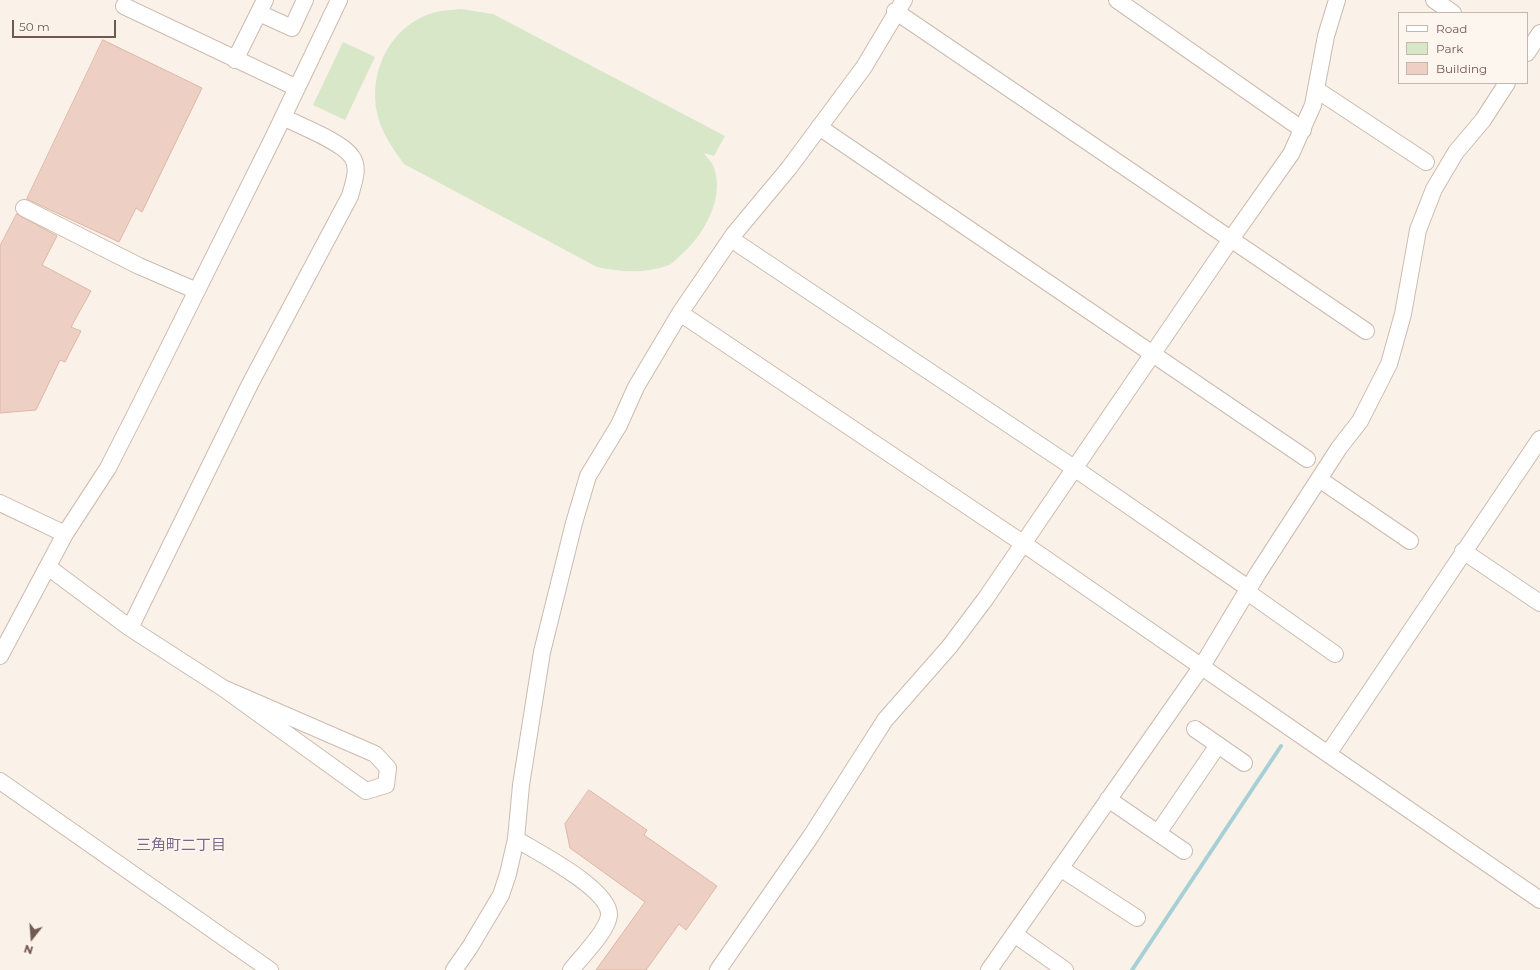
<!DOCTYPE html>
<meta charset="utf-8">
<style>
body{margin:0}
#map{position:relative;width:1540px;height:970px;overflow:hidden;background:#faf2e9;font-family:Montserrat,sans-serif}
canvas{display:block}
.legend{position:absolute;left:1398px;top:12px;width:130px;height:72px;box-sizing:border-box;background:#fdf6ef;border:1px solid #c5b7af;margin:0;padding:5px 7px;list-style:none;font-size:12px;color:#72594f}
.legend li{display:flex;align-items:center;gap:8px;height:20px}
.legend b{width:20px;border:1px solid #c5b7af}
.north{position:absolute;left:12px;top:918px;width:40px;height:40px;-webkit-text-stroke:3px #fdf6ef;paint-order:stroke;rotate:197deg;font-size:11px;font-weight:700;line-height:16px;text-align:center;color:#72594f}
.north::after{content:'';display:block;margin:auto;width:14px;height:18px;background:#72594f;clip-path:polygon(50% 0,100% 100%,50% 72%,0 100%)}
.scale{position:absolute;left:12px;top:20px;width:104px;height:18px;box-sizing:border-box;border:2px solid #72594f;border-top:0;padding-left:5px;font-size:12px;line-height:14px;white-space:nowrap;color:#72594f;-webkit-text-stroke:3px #fdf6ef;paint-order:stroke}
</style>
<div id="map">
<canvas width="1540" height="970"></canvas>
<ul class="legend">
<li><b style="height:5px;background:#fff"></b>Road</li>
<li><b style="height:11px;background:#d7e7c8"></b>Park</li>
<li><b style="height:11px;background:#edd0c3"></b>Building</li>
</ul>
<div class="north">N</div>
<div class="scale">50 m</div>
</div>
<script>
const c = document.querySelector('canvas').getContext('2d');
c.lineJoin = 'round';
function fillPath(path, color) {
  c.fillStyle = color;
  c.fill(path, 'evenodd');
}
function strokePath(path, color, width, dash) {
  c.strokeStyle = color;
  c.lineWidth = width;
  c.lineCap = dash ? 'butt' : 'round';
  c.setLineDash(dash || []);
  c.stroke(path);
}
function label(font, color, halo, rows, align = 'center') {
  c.font = font + ' Montserrat,"Noto Sans JP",sans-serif';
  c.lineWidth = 3;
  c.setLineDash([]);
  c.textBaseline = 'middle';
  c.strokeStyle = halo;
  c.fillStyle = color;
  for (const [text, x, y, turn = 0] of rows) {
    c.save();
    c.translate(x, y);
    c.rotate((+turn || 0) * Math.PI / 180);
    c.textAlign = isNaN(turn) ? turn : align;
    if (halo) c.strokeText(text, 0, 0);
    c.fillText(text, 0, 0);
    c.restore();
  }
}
fillPath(new Path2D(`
 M461 9 493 14 725 136 714 156 704 153C707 158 713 163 714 168 725 199 703 236 681 255 677 258 673 263 669 265 645 274 621 272 597 267L404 164C393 149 381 132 377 113 368 70 392 23 436 12 444 10 453 10 461 9Z
 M343 42 375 57 345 120 313 105Z`), '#d7e7c8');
strokePath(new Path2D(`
 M1132 970 1281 746`), '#a6d0d3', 4);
const building = new Path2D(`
 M103 40 202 88 142 212 136 208 119 242 27 199Z
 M17 214 57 236 42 265 91 291 71 327 81 331 65 362 60 360 36 410 0 413V246Z
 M589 790 647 830 644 835 717 886 686 930 679 924 646 970H596L645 902 570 848 565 824Z`);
fillPath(building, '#edd0c3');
strokePath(building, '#deb6a5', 1);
const minor = new Path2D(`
 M1117 0 1303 130
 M1434 0 1453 13
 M124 6 297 88
 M895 11 1366 331
 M259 13 292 28 305 0
 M1527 53 1540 33
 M235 60 265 0
 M1317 90 1426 162
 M819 127 1307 459
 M24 208 139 266 197 291
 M731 239 1074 468 1248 588
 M680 313 1024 544 1328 754 1540 439
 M1319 479 1410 541
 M0 503 65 534
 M1463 551 1540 603
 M48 567 130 628 223 688 366 791 386 785 388 768 375 754 223 688
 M1246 591 1335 654
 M130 628 250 384 350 196C353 184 360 168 352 157 343 142 300 126 283 117
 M0 656 65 534 108 468 136 413 272 140 339 0
 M1195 729 1244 763
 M1328 754 1540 900
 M0 781 270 970
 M1108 799 1184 851
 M1158 833 1218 745
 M516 839C537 852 610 889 609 915 608 931 581 957 571 970
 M1060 868 1137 918
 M1014 934 1065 970
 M454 970 470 947 501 895 508 874 516 839 521 785 542 652 574 523 588 476 619 425 636 387 680 313 734 234 789 168 864 67 904 0
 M718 970 811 836 885 720 950 646 986 598 1231 239 1291 154 1313 105 1326 36 1337 0
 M989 970 1202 666 1258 573 1339 448 1360 421 1389 364 1403 314 1418 230 1434 189 1456 152 1483 120 1507 83`);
strokePath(minor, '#ccbaaf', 18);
strokePath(minor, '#fff', 16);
label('15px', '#7e668e', '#fdf6ef', [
 ["三角町二丁目",181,846]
]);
</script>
